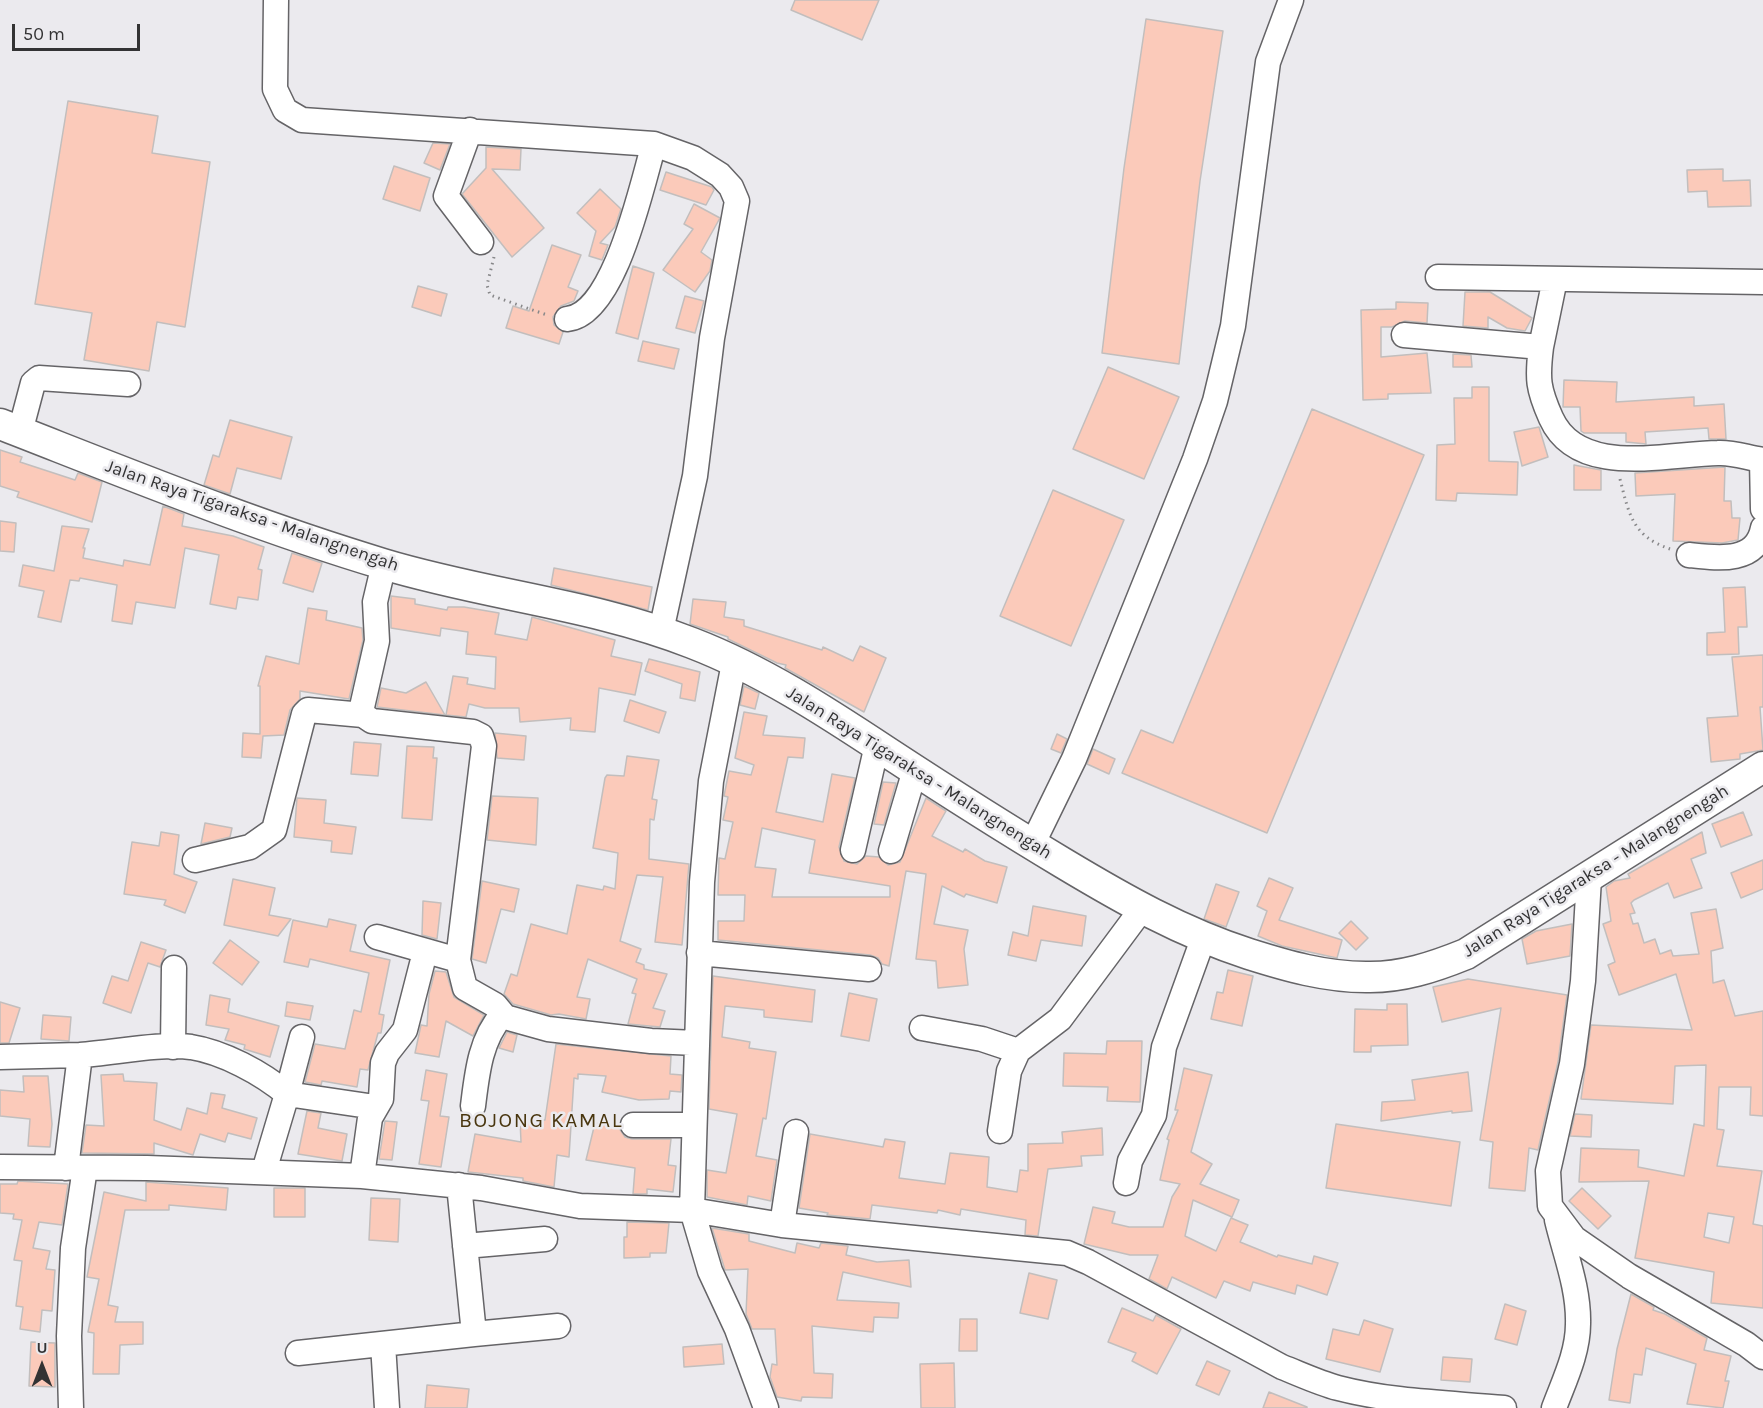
<!DOCTYPE html>
<style>
body{margin:0}
#map{position:relative;width:1763px;height:1408px;overflow:hidden;background:#ebeaee;font-family:Karla,sans-serif}
canvas{display:block}
.north{position:absolute;left:12px;top:1336px;width:60px;height:60px;-webkit-text-stroke:4px #ebeaee;paint-order:stroke;rotate:0deg;font-size:16px;font-weight:700;line-height:24px;text-align:center;color:#333334}
.north::after{content:'';display:block;margin:auto;width:21px;height:27px;background:#333334;clip-path:polygon(50% 0,100% 100%,50% 72%,0 100%)}
.scale{position:absolute;left:12px;top:24px;width:128px;height:27px;box-sizing:border-box;border:3px solid #333334;border-top:0;padding-left:8px;font-size:18px;line-height:21px;white-space:nowrap;color:#333334;-webkit-text-stroke:4px #ebeaee;paint-order:stroke}
</style>
<div id="map">
<canvas width="1763" height="1408"></canvas>
<div class="north">U</div>
<div class="scale">50 m</div>
</div>
<script>
const c = document.querySelector('canvas').getContext('2d');
c.lineJoin = 'round';
function fillPath(path, color) {
  c.fillStyle = color;
  c.fill(path, 'evenodd');
}
function strokePath(path, color, width, dash) {
  c.strokeStyle = color;
  c.lineWidth = width;
  c.lineCap = dash ? 'butt' : 'round';
  c.setLineDash(dash || []);
  c.stroke(path);
}
function label(font, color, halo, rows, align = 'center') {
  c.font = font + ' Karla,sans-serif';
  c.lineWidth = 5;
  c.setLineDash([]);
  c.textBaseline = 'middle';
  c.strokeStyle = halo;
  c.fillStyle = color;
  for (const [text, x, y, turn = 0] of rows) {
    c.save();
    c.translate(x, y);
    c.rotate((+turn || 0) * Math.PI / 180);
    c.textAlign = isNaN(turn) ? turn : align;
    if (halo) c.strokeText(text, 0, 0);
    c.fillText(text, 0, 0);
    c.restore();
  }
}
const building = new Path2D(`
 M795 0H879L862 40 791 10Z
 M1146 19 1223 31 1200 181 1179 364 1102 353 1124 168Z
 M68 101 158 116 152 153 210 162 185 327 157 322 149 371 84 360 92 313 35 304Z
 M433 143 450 144 440 170 424 163Z
 M486 147 521 149 520 170 492 169 544 228 512 257 462 194 486 168Z
 M394 166 430 178 420 211 383 199Z
 M1723 169V181L1750 180 1751 206 1708 207 1707 191 1688 192 1687 170Z
 M666 172 712 187 714 190 706 205 660 190Z
 M600 189 621 209 615 227 600 243 608 245 602 260 589 256 596 231 577 213Z
 M694 204 720 218 701 252 712 260 710 271 695 292 663 270 693 229 684 224Z
 M552 245 581 255 568 287 578 291 574 301 561 306 553 317 554 325 563 332 559 344 506 328 513 306 529 311Z
 M633 266 654 273 638 339 616 333Z
 M418 286 447 294 441 316 412 307Z
 M1465 292H1490L1532 318 1525 331 1507 328 1488 317V328L1463 326Z
 M685 296 704 301 695 333 676 328Z
 M1396 302 1428 303 1427 323 1405 321 1392 327H1381V357L1427 353 1431 393 1388 394V399L1363 400 1361 310 1396 309Z
 M643 341 679 349 674 369 638 361Z
 M1453 354 1471 355 1472 367H1453Z
 M1108 367 1179 397 1144 479 1073 449Z
 M1564 380 1617 382 1616 402 1694 397V406L1724 404 1726 439H1709L1708 428 1645 432 1646 444 1626 442V433H1584L1581 431 1580 407H1563Z
 M1472 387H1489V461L1518 462 1517 495 1457 493 1456 501 1436 500 1437 445 1455 444 1454 398H1472Z
 M1312 409 1424 455 1267 833 1122 773 1141 730 1173 743Z
 M230 420 292 437 281 479 237 468 230 494 204 485 213 455 219 457Z
 M1539 427 1548 457 1522 466 1514 432Z
 M0 450 22 457 20 462 75 480 78 473 102 482 92 522 17 497 19 492 0 486Z
 M1574 465 1601 470V490H1574Z
 M1725 467 1724 501H1731L1732 518H1740L1738 540 1722 543 1673 541 1675 494 1636 496 1635 473Z
 M1053 490 1124 520 1071 646 1000 616Z
 M163 506 184 514 182 526 233 536 264 547 258 569 262 570 258 600 238 597 236 609 210 604 219 555 185 548 175 608 136 602 132 624 112 621 117 585 80 578 79 581 70 580 61 622 38 617 44 591 19 586 23 565 54 571 62 526 89 529 83 548H85L83 558 123 566 124 560 150 565Z
 M0 521 16 523 14 552 0 551Z
 M292 553 322 563 313 592 283 583Z
 M554 568 652 587 648 610 551 585Z
 M1745 587 1747 627H1738L1739 654 1707 655V633L1725 632 1723 588Z
 M391 596 415 599V604L447 610 448 607H464L499 613 495 634 527 640 532 617 615 640 611 656 642 663 635 695 599 688 595 732 570 730 571 718 520 722 519 708H485L469 704 466 717 446 715 453 676 468 678 467 684 495 689 496 657 466 654 468 632 441 628 440 636 391 628Z
 M693 599 726 602 724 617 744 620V626L822 650 823 647 853 661 860 646 886 658 864 712 785 668 786 665 777 663 728 639V637L690 624Z
 M308 608 327 611 326 620 362 628 363 640 349 699 300 691V699L290 710 284 735 263 736 261 758 242 757 243 733 260 734V686H258L266 656 299 664Z
 M1763 655V707H1760L1763 750 1740 754V759L1711 762 1707 718 1738 716 1732 657Z
 M649 659 700 672 695 701 680 698 682 684 645 671Z
 M426 682 445 715 377 707 381 688 406 693Z
 M744 686 759 693 755 709 740 705Z
 M630 700 666 712 659 733 624 721Z
 M744 712 767 716 763 735 805 738 803 758 788 757 776 812 823 822 832 774 855 778 839 847 844 861 857 864 866 856 879 857 888 865 900 862 926 798 946 811 932 836 963 852 965 849 985 861 1007 867 997 903 966 894 964 897 942 886 934 924 968 930 964 949 968 985 938 988 936 961 916 959 926 874 906 871 889 966 882 964 878 958 870 955 718 940V921H744L745 895H718L719 858 725 859 733 822 723 820 728 797 724 796 729 771 751 775 754 765 735 758ZM762 828 815 840 809 873 890 886V897H772L776 869 755 867Z
 M495 733 526 736 524 760 497 758Z
 M1057 734 1067 739 1061 753 1051 749Z
 M354 742 381 744 378 776 351 774Z
 M407 746 434 747 433 758H437L432 820 402 818Z
 M1093 749 1115 759 1109 774 1087 764Z
 M627 756 659 760 652 799 657 800 654 820 650 819 649 859 689 864 682 945 655 942 663 877 637 875 620 941 641 949 636 962 644 965V969L667 974 653 1008 665 1011 660 1027 628 1024 636 994 632 993 637 979 588 959 577 997 590 999 586 1019 559 1014 551 1015 513 1004 504 994 511 974 517 976 531 924 567 934 577 885 603 890 604 886 615 889 618 853 593 848 605 778 607 775 624 776Z
 M883 782 896 783 884 825 874 824Z
 M492 796 538 798 536 845 487 840Z
 M297 798 326 800 324 823 356 827 352 854 331 852 332 841 294 837Z
 M1743 812 1752 835 1721 847 1712 824Z
 M205 823 232 828 230 837 201 844Z
 M161 832 179 835 174 874 197 882 185 913 164 905 166 900 124 894 132 842 159 846Z
 M1702 832 1706 853 1691 859 1702 888 1674 898 1668 883 1634 900 1631 903 1635 913 1630 914 1633 924 1638 923 1644 943 1655 939 1660 954 1671 950 1673 956 1699 954 1691 913 1716 909 1723 948 1711 951 1713 983 1724 980 1735 1016 1763 1011V1116L1750 1115 1751 1087H1719L1717 1129 1724 1130 1717 1166 1762 1171 1753 1224 1763 1226V1308L1711 1303 1714 1272 1635 1258 1649 1181 1579 1182 1581 1148 1639 1150 1638 1167 1684 1176 1694 1124 1704 1126 1706 1065 1675 1066 1673 1104 1581 1099 1591 1025 1692 1030 1676 974 1619 995 1608 965 1615 962 1603 924 1611 921 1606 887 1614 881 1630 878 1628 874ZM1708 1213 1734 1217 1729 1243 1704 1237Z
 M1763 860V889L1741 898 1731 873Z
 M1269 878 1293 888 1279 920 1342 940 1337 958 1282 946 1258 936 1267 911 1257 906Z
 M233 879 275 888 269 915 291 919 278 936 224 925Z
 M482 881 519 889 514 912 501 909 486 963 472 959Z
 M1216 884 1239 892 1226 927 1204 919Z
 M423 901 441 903 437 939 422 935Z
 M1033 906 1086 916 1082 946 1041 940 1036 961 1008 955 1013 932 1028 936Z
 M329 919 356 925 350 951 390 960 379 1014 384 1015 381 1033H378L368 1070 360 1069 357 1087 322 1081 321 1085 305 1082 315 1044 345 1049 354 1010 361 1012 369 973 310 959 308 967 284 962 293 920 327 927Z
 M1351 921 1368 938 1356 950 1339 933Z
 M1572 924 1570 956 1527 964 1522 939 1536 931Z
 M230 940 259 962 242 985 213 963Z
 M141 942 166 950 160 967 148 963 131 1013 103 1003 112 976 128 981Z
 M1228 970 1253 976 1242 1026 1211 1019 1217 992 1223 993Z
 M435 971 446 972 454 997 484 1015 473 1036 446 1021 439 1057 415 1053 421 1025 427 1026 429 994Z
 M713 976 815 990 812 1022 764 1017V1010L725 1006 722 1037 750 1042 749 1048 776 1052 766 1119 763 1118 756 1156 777 1160 771 1201 748 1196 747 1205 707 1197V1170L726 1173 737 1114 709 1109Z
 M1468 979 1567 995 1558 1062 1538 1150 1529 1148 1525 1191 1489 1188 1493 1142 1480 1140 1501 1008 1442 1022 1433 987Z
 M849 993 877 999 869 1041 841 1036Z
 M210 995 230 999 228 1012 279 1026 270 1057 244 1049 245 1045 225 1040 229 1029 206 1025Z
 M0 1002 20 1008 9 1043H0Z
 M287 1002 313 1006 310 1020 285 1016Z
 M1387 1004H1407L1408 1045 1371 1046V1052H1354L1355 1009 1387 1010Z
 M43 1015 71 1017 69 1041 41 1039Z
 M507 1032 517 1035 513 1052 499 1048Z
 M1107 1041H1142L1140 1102 1107 1101 1108 1087 1063 1086 1064 1053 1106 1054Z
 M556 1044 671 1056 670 1074 682 1075 681 1092 670 1091 669 1099 639 1100 602 1092 606 1076 578 1074V1079L574 1078 569 1157 557 1155 554 1187 523 1181V1178L468 1172 475 1134 521 1142 520 1120H545Z
 M1184 1068 1212 1075 1191 1152 1212 1164 1200 1184 1239 1200 1232 1217 1193 1200 1185 1236 1216 1251 1231 1218 1248 1225 1240 1242 1277 1257 1278 1255 1312 1264 1314 1256 1338 1263 1327 1295 1297 1285 1295 1294 1253 1282 1250 1291 1224 1281 1216 1298 1172 1277 1167 1289 1149 1279 1158 1255H1130L1084 1244 1093 1207 1115 1212 1112 1223 1129 1227H1163L1172 1197 1180 1184 1160 1180 1169 1140 1167 1139 1178 1110H1175Z
 M426 1070 447 1074 440 1116 449 1117 441 1167 419 1164 429 1101 421 1100Z
 M1468 1072 1472 1111 1452 1113V1111L1381 1121 1382 1102 1415 1100 1412 1080Z
 M123 1074 124 1081 157 1083 154 1120 181 1130 187 1108 207 1114 211 1093 225 1095 222 1108 257 1118 251 1139 228 1133 225 1142 200 1134 193 1155 154 1143V1154L82 1153 86 1125 104 1126 101 1075Z
 M23 1076H48L52 1124 50 1147 28 1146 30 1119 0 1116V1090L24 1092Z
 M307 1111 321 1113 318 1128 347 1134 342 1161 298 1154Z
 M1575 1114 1592 1115 1591 1137 1570 1136Z
 M385 1121 397 1122 392 1160 379 1159Z
 M595 1123 619 1128 625 1137 632 1139H671L668 1165 676 1166 673 1192 647 1189V1194H633L635 1168 586 1160Z
 M1336 1124 1460 1142 1451 1206 1326 1188Z
 M1102 1128 1103 1155 1081 1156 1082 1166 1048 1169 1038 1236 1025 1235 1026 1220 961 1209 960 1215 938 1210 937 1213 872 1205 870 1219 827 1215 828 1213 799 1208 810 1134 883 1147 885 1139 905 1142 899 1178 945 1184 950 1153 989 1157 987 1187 1017 1192 1020 1170 1028 1171V1144L1063 1143 1062 1132Z
 M18 1181 68 1184 62 1225 39 1222 33 1248 50 1251 46 1269 55 1270 52 1311 42 1310 40 1332 20 1329 23 1307 16 1306 22 1261 14 1260 22 1220 13 1219 14 1214 0 1213V1184H17Z
 M146 1182 228 1188 226 1210 169 1205V1210H125L108 1305 118 1307 115 1322H143V1344L120 1345 119 1374H93L94 1333 88 1332 99 1279 87 1277 104 1192 146 1201Z
 M274 1188H305V1217H274Z
 M1582 1188 1611 1216 1598 1229 1569 1201Z
 M371 1198 400 1199 398 1242 369 1240Z
 M627 1222 669 1223 666 1253H650V1257L624 1258V1237H627Z
 M712 1228 749 1234V1241L795 1253 797 1243 819 1248 821 1243 848 1246 846 1255 877 1262 909 1260 911 1287 843 1272 837 1300 899 1303 898 1318 874 1317 873 1332 812 1326 814 1373 833 1374 832 1398 802 1397 801 1401 777 1397 770 1377 772 1364 777 1365 775 1329H752L746 1314 748 1269 725 1270Z
 M1029 1273 1057 1280 1048 1319 1020 1313Z
 M1631 1294 1654 1307 1653 1310 1665 1314 1707 1338 1704 1350 1731 1356 1725 1381H1729L1723 1408 1687 1404 1696 1364 1646 1348 1642 1375 1634 1374 1630 1403 1609 1400 1617 1349Z
 M1505 1304 1526 1311 1517 1345 1495 1339Z
 M1122 1308 1153 1321 1156 1315 1181 1329 1157 1374 1132 1361 1136 1353 1108 1342Z
 M960 1319H977V1351H959Z
 M1364 1320 1393 1329 1380 1372 1326 1359 1333 1329 1359 1335Z
 M31 1342 55 1343V1387L29 1386Z
 M722 1344 724 1364 684 1367 683 1347Z
 M1443 1357 1472 1359 1470 1382 1441 1380Z
 M1207 1361 1230 1371 1219 1395 1196 1385Z
 M954 1363 955 1408H921L920 1364Z
 M427 1385 469 1389 467 1408H425Z
 M1269 1392 1307 1407V1408H1263Z`);
fillPath(building, '#fbcaba');
strokePath(building, '#c2bebd', 1.5);
const minor = new Path2D(`
 M276 0 275 89 285 110 302 120 654 144 693 158 720 175 731 187 737 201 712 338 695 476 661 631
 M470 130 446 196 481 242
 M1438 277 1763 282
 M567 319C615 315 642 184 654 144
 M1404 335 1541 347C1537 379 1538 389 1551 418 1578 478 1665 454 1718 453 1733 452 1748 458 1763 460
 M1541 347 1555 279
 M20 432 33 383 39 378 128 384
 M1762 460 1763 509
 M1689 555C1717 558 1756 564 1763 528
 M734 663 711 781 702 882 692 1210 710 1271 737 1329 766 1408
 M363 715 362 707 377 641 375 602 384 564
 M1032 845 1074 759 1195 459 1215 401 1233 326 1268 62 1291 0
 M853 850 877 745
 M891 851 915 770
 M195 860 250 847 274 830 304 714 308 710 363 715 372 721 473 732 481 736 484 746 458 960
 M1589 878 1583 981 1572 1064 1548 1171 1550 1206 1574 1238 1629 1276 1746 1344 1763 1357
 M377 937 458 960 465 988 495 1005 505 1017 548 1029 651 1041 696 1043
 M699 953 869 969
 M922 1028 982 1039 1018 1051
 M302 1037 287 1094 375 1107
 M173 1047 174 968
 M0 1057 80 1055
 M473 1106C477 1074 480 1040 502 1015
 M633 1125H693
 M1000 1131 1009 1071 1018 1051 1060 1019 1141 910
 M0 1167 147 1168 362 1176 481 1188 580 1206 692 1210 782 1225 1067 1253 1088 1262 1282 1367C1300 1374 1319 1383 1338 1388 1392 1402 1449 1403 1504 1408
 M66 1168 80 1055C113 1053 160 1043 191 1047 223 1052 262 1073 287 1094L264 1171
 M362 1176 370 1118 381 1099 383 1063 387 1053 405 1030 425 952
 M1126 1183 1130 1161 1154 1115 1164 1047 1203 939
 M782 1225 796 1132
 M465 1246 545 1239
 M474 1334 558 1326
 M383 1344 387 1408
 M298 1353 474 1334 459 1185
 M71 1408 69 1336 73 1248 85 1168
 M1554 1408C1564 1381 1578 1353 1578 1324 1579 1288 1565 1254 1557 1220`);
const major = new Path2D(`
 M0 424C126 473 253 525 383 564 485 595 593 604 692 643 762 670 825 711 887 752 945 790 1003 827 1063 863 1123 899 1181 932 1249 954 1287 966 1325 977 1366 977 1401 978 1434 967 1466 954L1763 767`);
strokePath(minor, '#656467', 27);
strokePath(major, '#656467', 33);
strokePath(new Path2D(`
 M494 257 487 285 490 295 547 315
 M1620 479C1629 514 1632 536 1670 549`), '#878789', 3, [1.5, 4.5]);
strokePath(minor, '#fff', 24);
strokePath(major, '#fff', 30);
label('18px', '#333334', '#ebeaee', [
 ["Jalan Raya Tigaraksa - Malangnengah",252,516,19],
 ["Jalan Raya Tigaraksa - Malangnengah",919,773,32],
 ["Jalan Raya Tigaraksa - Malangnengah",1596,871,-32]
]);
c.letterSpacing = '1.5px';
label('21px', '#49360f', '#ebeaee', [
 ["BOJONG KAMAL",541,1121]
]);
c.letterSpacing = '0px';
</script>
